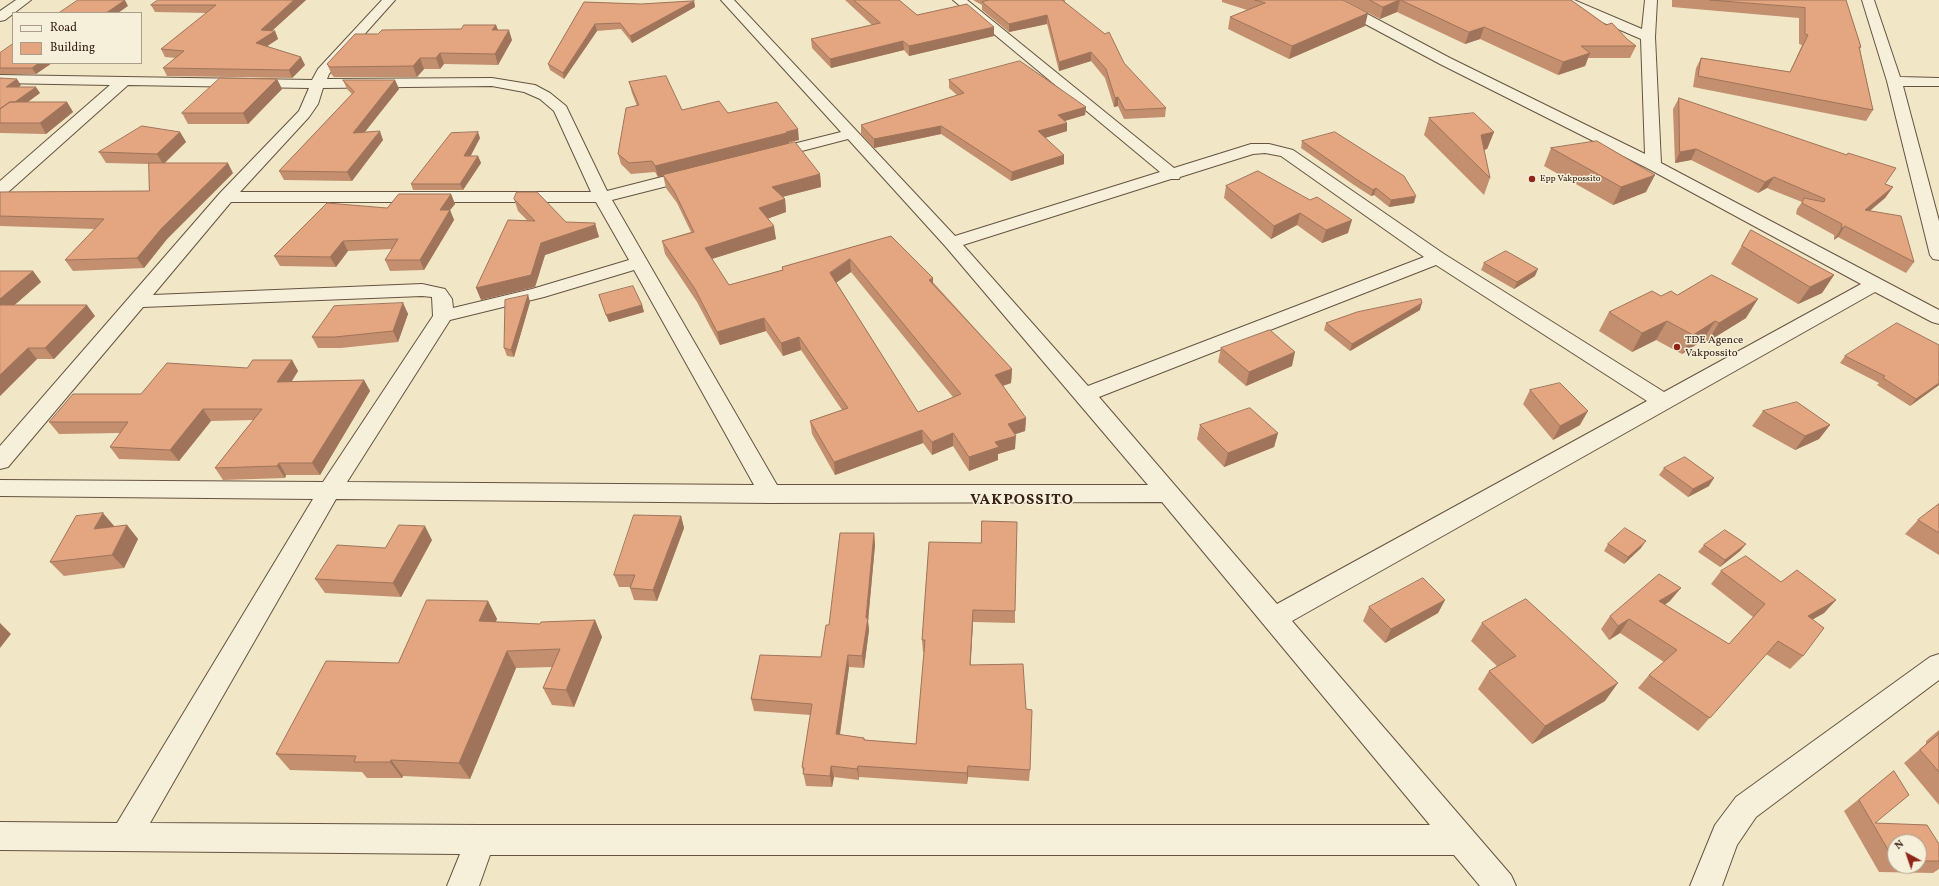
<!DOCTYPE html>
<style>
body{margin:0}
#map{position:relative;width:1939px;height:886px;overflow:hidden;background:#f1e7c6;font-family:Vollkorn,serif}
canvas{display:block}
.legend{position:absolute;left:12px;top:12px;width:130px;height:52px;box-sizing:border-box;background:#f6efda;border:1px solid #aa9d8b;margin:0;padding:5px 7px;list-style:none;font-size:12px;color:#382215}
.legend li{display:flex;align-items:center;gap:8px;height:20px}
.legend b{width:20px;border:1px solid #aa9d8b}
.north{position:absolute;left:1887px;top:834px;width:40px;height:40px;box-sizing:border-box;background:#f6efda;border:1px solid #aa9d8b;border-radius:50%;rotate:320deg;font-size:11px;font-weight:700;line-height:16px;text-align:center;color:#382215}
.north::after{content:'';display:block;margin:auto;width:14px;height:18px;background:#8f2418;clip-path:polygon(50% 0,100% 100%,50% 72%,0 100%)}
</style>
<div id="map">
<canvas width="1939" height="886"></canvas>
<ul class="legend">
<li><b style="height:5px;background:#f6efda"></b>Road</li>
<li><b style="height:11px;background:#e3a680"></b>Building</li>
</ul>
<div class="north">N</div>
</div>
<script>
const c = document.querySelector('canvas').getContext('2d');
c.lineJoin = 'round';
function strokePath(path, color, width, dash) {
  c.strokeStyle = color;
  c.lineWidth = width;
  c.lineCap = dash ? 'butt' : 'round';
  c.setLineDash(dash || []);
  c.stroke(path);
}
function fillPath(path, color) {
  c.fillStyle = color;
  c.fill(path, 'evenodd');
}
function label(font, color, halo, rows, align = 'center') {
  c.font = font + ' Vollkorn,serif';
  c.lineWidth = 3;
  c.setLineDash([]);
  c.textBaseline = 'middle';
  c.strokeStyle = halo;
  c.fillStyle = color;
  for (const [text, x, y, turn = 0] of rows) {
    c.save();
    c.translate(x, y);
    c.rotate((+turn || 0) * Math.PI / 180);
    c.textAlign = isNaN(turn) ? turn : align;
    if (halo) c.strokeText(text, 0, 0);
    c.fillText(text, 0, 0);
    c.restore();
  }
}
const minor = new Path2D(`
 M16 0H31L5 20 0 21V11Z
 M382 0H395L329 74 327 79 492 78 535 85 550 93 566 106 607 191 693 169 699 170 701 174 699 178 612 200 777 485H1148L946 247 848 139 771 159 765 157 763 154 765 151 841 132 721 0H734L955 236 1160 172 953 0H967L1174 168 1251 144H1269L1293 150 1444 254 1664 392 1861 284 1647 168 1440 64 1326 3 1325 0H1341L1450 58 1645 154 1641 39 1558 3 1557 0H1574L1642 29 1645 0H1657L1655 37 1661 163 1939 310V324L1932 322 1875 292 1292 621 1511 875 1516 886H1480L1454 855H490L479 886H447L460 854 0 850V822L117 823 313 499 0 496V480L323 482 433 316 432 297 422 296 143 307 8 467 0 469V446L220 193 299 111 309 88 128 85 6 194 0 195V181L110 85 0 83V75L312 80 318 69ZM492 86 524 92 540 99 554 111 591 192H240L309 117 318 104 323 88ZM1265 153 1281 156 1424 257 1088 386 963 245 1171 179H1179L1180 177 1253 154ZM231 202H596L629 260 532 289 453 308 452 299 445 289 422 284 153 295ZM1436 265 1647 401 1277 604 1099 397ZM634 270 754 485 347 482 450 320 544 297ZM336 499 770 503 1162 502 1430 825H480L150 823Z
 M1862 0H1874L1900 77 1939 78V86H1903L1939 221V260L1933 259 1930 255 1887 81Z
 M1939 654V680L1756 817 1737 845 1722 886H1690L1715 825 1736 797 1930 657Z`);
strokePath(minor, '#665341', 2);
fillPath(minor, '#f6efda');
fillPath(new Path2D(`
 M306 0 272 31H275L278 39 267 46 305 65 292 78 167 76 163 68 176 58 165 57 161 49 207 13 155 12 151 5Z
 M845 0H899L917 15 994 36 909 56 904 50 831 68 812 48 811 39 872 25Z
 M973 0H1065V2L1166 108 1165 117 1124 119 1118 106 1114 107 1105 78 1091 61 1059 71 1047 24 1009 32 982 10V5Z
 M1222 0H1343L1365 26 1289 59 1228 29 1230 17 1247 10 1222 2Z
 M1344 0H1571L1636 46 1630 58H1588L1585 66 1558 75 1480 39 1465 44 1397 12 1380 19Z
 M1672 0H1846L1861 47 1860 49 1873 110 1866 121 1693 87 1696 68 1701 58 1790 72 1802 45 1799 44V18L1672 7Z
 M694 1 695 7 632 43 621 29 597 31 564 79 550 70 548 64 584 2 641 4Z
 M496 25 498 30 512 40 498 65 444 64 440 69H424L417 77H334L332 75 327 64 378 34 461 29Z
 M0 53 52 63 36 74H0Z
 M0 78 21 85 19 87 40 93 28 102H67L73 112 46 134 0 133Z
 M277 79 282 89 248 124H188L182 113Z
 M343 80H395L399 89 364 132 383 140 352 181 284 180 279 171 352 94 347 89Z
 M949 80 1086 107 1085 115 1065 121 1067 123V131L1045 138 1064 155V164L1011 181 941 134 874 148 861 134V125L957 95 949 88Z
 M629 82 682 110 728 113 799 140 789 142V143L820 174 821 187 782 197 785 199 786 212 767 219 776 239 712 259 729 285 782 270V267L891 236 1012 369 1011 383 1003 386 1026 418 1025 431 1015 434V449L998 454V460L969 471 953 446 932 455 923 443 835 475 812 434 810 421 842 410 801 350 783 356 766 331 720 345 697 302 665 254 662 241 691 232 677 203 666 188 663 175 666 174 658 177 655 172 631 174 621 164 618 154 637 106 632 93ZM851 272 953 397 918 412 836 282Z
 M1679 98 1893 187 1885 198 1870 211 1914 262 1906 273 1838 237 1834 240V235L1796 214 1797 209 1802 202 1767 188 1758 193 1691 160 1675 163 1673 109Z
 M1429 118 1494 132 1487 149 1484 150 1490 178 1484 195 1424 135Z
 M180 132 186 142 165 163 233 173 167 239 144 268 73 271 65 260 95 229 0 226V192L149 191V164L106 163 99 152Z
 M480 138 470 156H478L481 163 463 190H413L411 184Z
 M1302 141 1414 203 1389 207 1374 195 1371 196 1354 185 1301 148Z
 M1551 148 1646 192 1613 205 1544 166Z
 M1258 171 1348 233 1322 243 1297 225 1271 239 1224 198 1226 186Z
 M451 194 455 204 450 210 454 220 424 270 390 271 385 260 392 249 348 251 336 267 280 266 274 256 387 208Z
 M514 199 566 222 598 234 599 237 545 255 535 287 481 300 527 220 518 211Z
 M1751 230 1834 275 1822 293 1798 304 1731 264Z
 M1484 263 1535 276 1514 289 1481 270Z
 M0 271H33L41 282 14 305 95 316 54 359H37L0 396Z
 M528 295 530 302 514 357 507 356 504 348Z
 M599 295 642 305 644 312 609 322Z
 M1677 295 1746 318 1707 342 1703 340 1682 354 1656 340 1632 352 1599 331 1609 312 1661 296Z
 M403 303 408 314 398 342 341 348H318L312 337Z
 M1420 310 1350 351 1324 330 1326 323Z
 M1221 348 1292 366 1246 386 1218 362Z
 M1845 356 1939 385 1910 406 1877 385 1879 383 1840 363Z
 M292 360 298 371 292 381 364 380 370 391 320 475H286L285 478 223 480 215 468 253 420 211 421 179 461 119 459 110 447 120 433 59 434 49 422 141 394 247 368Z
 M1530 390 1580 425 1553 440 1523 404Z
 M1763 411 1830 425 1819 439 1795 450 1752 426Z
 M1200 425 1278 433 1274 447 1224 467 1197 439Z
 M1664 468 1709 486 1688 497 1659 475Z
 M1939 504V555L1905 534 1918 520Z
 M681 516 684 528 657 601 634 600 630 588V587H619L614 575Z
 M127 525 138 539 124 568 64 576 50 562Z
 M874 533 875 545 868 621 869 630 864 668 849 667 840 735 864 738 865 740 916 744 924 652H923L922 640 929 542 1015 611V623L973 622 970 665 1026 709 1030 770 1029 781 968 777 967 784 859 777V780L834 777 832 787 806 786 802 767 811 715 754 711 751 699 821 657 829 625Z
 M432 540 401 597 325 593 315 579 385 548Z
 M1608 544 1641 548 1624 564 1604 551Z
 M1746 544 1740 551 1720 567 1698 552 1704 545Z
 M1721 571 1781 582 1836 600 1824 613 1813 619 1803 656 1790 669 1766 654 1698 731 1638 688 1649 675 1664 662 1620 633 1609 640 1601 629 1610 616 1670 601 1665 605 1729 644 1753 617 1711 584Z
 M1445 600 1438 613 1385 643 1363 621 1369 607Z
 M488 601 497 619 495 622 540 624 595 620 602 637 574 707 552 705 543 688 552 667 516 668 470 779 403 776 402 778H367L362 772 290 770 276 754 398 663Z
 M1482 623 1605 701 1532 744 1478 689 1489 671 1497 666 1471 641Z
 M1939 730V805L1904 763 1926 744V741Z
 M1894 771 1875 823 1939 844V869L1933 873 1879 872 1844 811ZM1895 842H1919V866H1895Z`), '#c38f6e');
fillPath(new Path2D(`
 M125 0 128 6 118 13H106Z
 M294 0H306L265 37 261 30Z
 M1399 0H1400L1397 12 1380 19 1383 7Z
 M694 1 695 7 632 43 630 36Z
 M1368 13 1365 26 1289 59 1292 46Z
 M1047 15V24L1009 32V24Z
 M595 24 597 31 564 79 563 73Z
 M496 25 500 36 492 30Z
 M994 27V36L909 56V46Z
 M1484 27 1480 39 1465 44 1469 32Z
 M509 30 512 40 498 65 495 54Z
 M275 31 278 39 260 51 256 43Z
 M903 41 904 50 831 68 830 59Z
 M1091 52V61L1059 71V62Z
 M440 53 444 64 440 69 436 58Z
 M1590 53 1585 66 1558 75 1563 62Z
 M301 57 305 65 292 78 289 70Z
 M420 58 424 69 417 77 413 66Z
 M39 63H52L36 74 32 68Z
 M17 79 21 85 10 93 6 87Z
 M277 79 282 89 248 124 243 113Z
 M395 80 399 89 357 142 353 133Z
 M36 87 40 93 0 122V112Z
 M1118 97V106L1114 107 1115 98Z
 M67 102 73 112 46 134 40 123Z
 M1086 107 1085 115 1057 123 1058 115Z
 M1067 123V131L1038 140V131Z
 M941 126V134L874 148V139Z
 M798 129 799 140 789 142V144L658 177 655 166Z
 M380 131 383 140 352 181 347 172Z
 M180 132 186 142 163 164 157 154Z
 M478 132 480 138 467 163 464 156Z
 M1494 132 1487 149 1474 152 1481 135Z
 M1696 149 1691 160 1675 163 1680 152Z
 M1064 155V164L1011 181 1012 172Z
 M478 156 481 163 463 190 460 184Z
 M228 163 233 173 167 239 144 268 137 258 161 229Z
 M820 174 821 187 774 199 772 187Z
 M1655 175 1646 192 1613 205 1621 187Z
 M1774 177 1767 188 1758 193 1765 182Z
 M1893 187 1885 198 1857 221 1865 210Z
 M1376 188 1374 195 1371 196 1373 190Z
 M451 194 455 204 450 210 454 220 424 270 420 260 440 210Z
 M1416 196 1414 203 1389 207 1391 200Z
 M785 199 786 212 761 221 759 208Z
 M1300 213 1297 225 1271 239 1274 226Z
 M1352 220 1348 233 1322 243 1326 230Z
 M595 223 599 237 545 255 535 287 481 300 476 288 541 243Z
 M774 226 776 239 708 260 705 248Z
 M1845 226 1838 237 1834 240 1841 229Z
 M343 241 348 251 336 267 330 257Z
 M850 259 851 272 832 286 830 273Z
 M1538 269 1535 276 1514 289 1517 282Z
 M33 271 41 282 2 316 0 314V299Z
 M1834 275 1822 293 1798 304 1810 287Z
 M933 278V291L929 280Z
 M528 295 530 302 514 357 511 350Z
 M1758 299 1746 318 1707 342 1719 323Z
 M403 303 408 314 398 342 393 331Z
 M1422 303 1420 310 1350 351 1352 344Z
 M87 305 95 316 54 359 45 348Z
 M642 305 644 312 609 322 606 315Z
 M764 318 766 331 720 345 717 332Z
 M1667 321 1656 340 1632 352 1642 333Z
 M1715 321 1703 340 1682 354 1693 335Z
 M799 337 801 350 783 356 781 343Z
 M28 348 37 359 0 396V375Z
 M1295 352 1292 366 1246 386 1249 372Z
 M292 360 298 371 284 393 277 382Z
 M1012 369 1011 383 995 388V375Z
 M364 380 370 391 320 475 312 463Z
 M1939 383V385L1910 406 1916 399Z
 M203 409 211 421 179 461 170 450Z
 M1588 411 1580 425 1553 440 1560 426Z
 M1026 418 1025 431 1007 437 1008 424Z
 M1830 425 1819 439 1795 450 1805 436Z
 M922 430 923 443 835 475 834 462Z
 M953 433V446L932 455V442Z
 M1278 433 1274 447 1224 467 1228 453Z
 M1016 436 1015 449 998 454V460L969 471V457L995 442Z
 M279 463 286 475 285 478 277 466Z
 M1714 478 1709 486 1688 497 1693 489Z
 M103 513 115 527 94 529Z
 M681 516 684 528 657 601 653 590Z
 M127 525 138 539 124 568 112 555Z
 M425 526 432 540 401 597 393 583Z
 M874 533 875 545 868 621 869 630 864 668 862 656Z
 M1646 541 1641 548 1624 564 1628 557Z
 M1746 544 1740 551 1720 567 1725 560Z
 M1681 588 1670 601 1649 614 1659 601Z
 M1445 600 1438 613 1385 643 1391 629Z
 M1836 600 1824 613 1796 629 1808 616Z
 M488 601 497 619 488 639 479 621Z
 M973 610V622L970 677V665Z
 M1629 619 1620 633 1609 640 1618 626Z
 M595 620 602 637 574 707 566 690Z
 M0 623 11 634 0 648Z
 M507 651 516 668 470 779 459 763Z
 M848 655 849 667 838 746 836 734Z
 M1618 683 1605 701 1532 744 1545 726Z
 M391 760 403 776 402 778 390 762Z
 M831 766 834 777 832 787 830 776Z
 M858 766 859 777V780L857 769Z
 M968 766V777L967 784V773Z`), '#9f745a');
const building = new Path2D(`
 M78 0H125L106 13H59Z
 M158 0H294L261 30 275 31 256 43 301 57 289 70 163 68 184 51 161 49 216 5H151Z
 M854 0H899L917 15 967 4 994 27 909 46 903 41 830 59 811 39 880 23Z
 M987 0H1062L1105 34 1109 32 1124 63 1166 108 1125 110 1118 97 1115 98 1106 69 1091 52 1059 62 1047 15 1009 24 982 2 988 0Z
 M1255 0H1343L1368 13 1292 46 1230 17 1265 3Z
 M1370 0H1399L1383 7Z
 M1401 0H1571L1606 25 1612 23 1627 39 1636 46H1581L1590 53 1563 62 1484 27 1469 32Z
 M1710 0H1846L1861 47H1859L1873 110 1698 76 1701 58 1790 72 1808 35 1805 34V8Z
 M694 1 630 36 620 23 595 24 563 73 548 64 584 2 641 4Z
 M464 25H496L492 30H509L495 54 440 53 436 58H420L413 66 330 67 327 64 355 34H378L382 30 461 29Z
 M13 44V63H39L32 68H0V53Z
 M1020 61 1086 107 1058 115 1067 123 1038 131 1064 155 1012 172 941 126 874 139 861 125 964 93 949 80Z
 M666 76 682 110 719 101 728 113 777 102 798 129 786 132 787 133 655 166 652 161 629 163 618 154 626 108 639 105 629 82Z
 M0 78 17 79 6 87H36L15 102H10L0 109Z
 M220 78 277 79 243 113H182Z
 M343 80H395L353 133 380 131 347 172 279 171 354 92Z
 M1679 98 1847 155 1848 153 1896 168 1885 184 1893 187 1865 210 1901 216 1914 262 1845 226 1841 229 1842 224 1802 203 1804 198 1824 202 1825 199 1774 177 1765 182 1696 149 1680 152Z
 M10 102H67L40 123H0V109Z
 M1474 113 1494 132 1481 135 1490 178 1429 118Z
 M142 126 180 132 157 154 99 152Z
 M478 132 464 156H478L460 184H411L451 133Z
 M1335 132 1404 176 1416 196 1391 200 1376 188 1373 190 1356 179 1302 141Z
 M1597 141 1655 175 1621 187 1551 148Z
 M795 142 820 174 772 187 785 199 759 208 774 226 705 248 729 285 783 270 782 267 891 236 933 278 929 280 1012 369 995 375 1026 418 1008 424 1016 436 995 442 999 447 969 457 953 433 932 442 922 430 834 462 810 421 848 408 799 337 781 343 764 318 717 332 695 289 662 241 694 232 674 191 663 175ZM850 259 961 394 918 412 830 273Z
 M149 163H228L161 229 137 258 65 260 104 219 0 216V192L149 191Z
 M1258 171 1310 200 1317 197 1352 220 1326 230 1300 213 1274 226 1226 186Z
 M517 192H537L566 222 595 223V225L541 243 531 275 476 288 508 220 535 221 514 199Z
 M399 194H451L440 210H450L420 260H385L398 239 343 241 330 257 274 256 327 203 387 208Z
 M1751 230 1834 275 1810 287 1742 246Z
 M1506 251 1538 269 1517 282 1484 263Z
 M0 271H33L0 299Z
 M1712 275 1758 299 1719 323 1715 321 1693 335 1667 321 1642 333 1609 312 1652 291 1661 296 1671 291 1677 295Z
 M633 286 642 305 606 315 599 295Z
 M528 295 511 350 504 348 505 300Z
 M1421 299 1422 303 1352 344 1326 323 1357 312Z
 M403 303 393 331 335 337H312L334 306Z
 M0 305H87L45 348H28L0 375Z
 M1897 323 1939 345V383L1916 399 1883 378 1885 376 1845 356Z
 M1270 330 1295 352 1249 372 1221 348Z
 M253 360H292L277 382 364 380 312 463H279L277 466 215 468 262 409H203L170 450 110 447 128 422H49L73 394H141L167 363 247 368Z
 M1560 383 1588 411 1560 426 1530 390Z
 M1797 402 1830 425 1805 436 1763 411Z
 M1250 408 1278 433 1228 453 1200 425Z
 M1685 457 1714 478 1693 489 1664 468Z
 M1939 504V533L1918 520Z
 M103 513 94 529 127 525 112 555 50 562 76 516Z
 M634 515 681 516 653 590 630 588 635 575H614Z
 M982 521 1017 522 1015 611 973 610 970 665 1023 664 1026 709 1032 710 1030 770 968 766 967 773 858 766 857 769 831 766 830 776 803 774 804 768 802 767 812 704 751 699 760 655 821 657 826 625H829L840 533H874L866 618H868L862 656 848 655 836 734 864 738V740L916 744 925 640H922L929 542 981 543Z
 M399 525 425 526 393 583 315 579 337 545 385 548Z
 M1625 528 1646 541 1628 557 1608 544Z
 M1725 530 1746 544 1725 560 1704 545Z
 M1746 556 1781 582 1797 570 1836 600 1808 616 1824 628 1803 656 1778 641 1710 718 1649 675 1677 650 1629 619 1618 626 1610 616 1659 574 1681 588 1659 601 1729 644 1765 604 1721 571Z
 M1423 578 1445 600 1391 629 1369 607Z
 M1526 599 1618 683 1545 726 1489 671 1516 656 1482 623Z
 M427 600 488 601 479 621 540 624 541 622 595 620 566 690 543 688 560 649 507 651 459 763 391 760 390 762H354L356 756 276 754 326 661 398 663Z
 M1939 734V772L1920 750Z
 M1894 771 1909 795 1875 823 1927 825 1939 844V861H1919V842H1895V860H1894L1859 800Z`);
fillPath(building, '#e3a680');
strokePath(building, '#9f745a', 1);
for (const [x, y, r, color] of [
 [1532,179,4,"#8f2418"],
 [1677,347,4,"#8f2418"]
]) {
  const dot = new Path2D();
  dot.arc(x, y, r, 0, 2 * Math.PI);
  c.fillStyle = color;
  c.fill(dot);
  strokePath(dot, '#f6efda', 1.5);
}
label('9px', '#382215', '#f6efda', [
 ["Epp Vakpossito",1540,179]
], 'left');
label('11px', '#382215', '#f6efda', [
 ["TDE Agence",1685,341],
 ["Vakpossito",1685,354]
], 'left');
c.letterSpacing = '1px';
label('bold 15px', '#382215', '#f6efda', [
 ["VAKPOSSITO",1022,501]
]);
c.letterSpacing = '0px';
</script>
